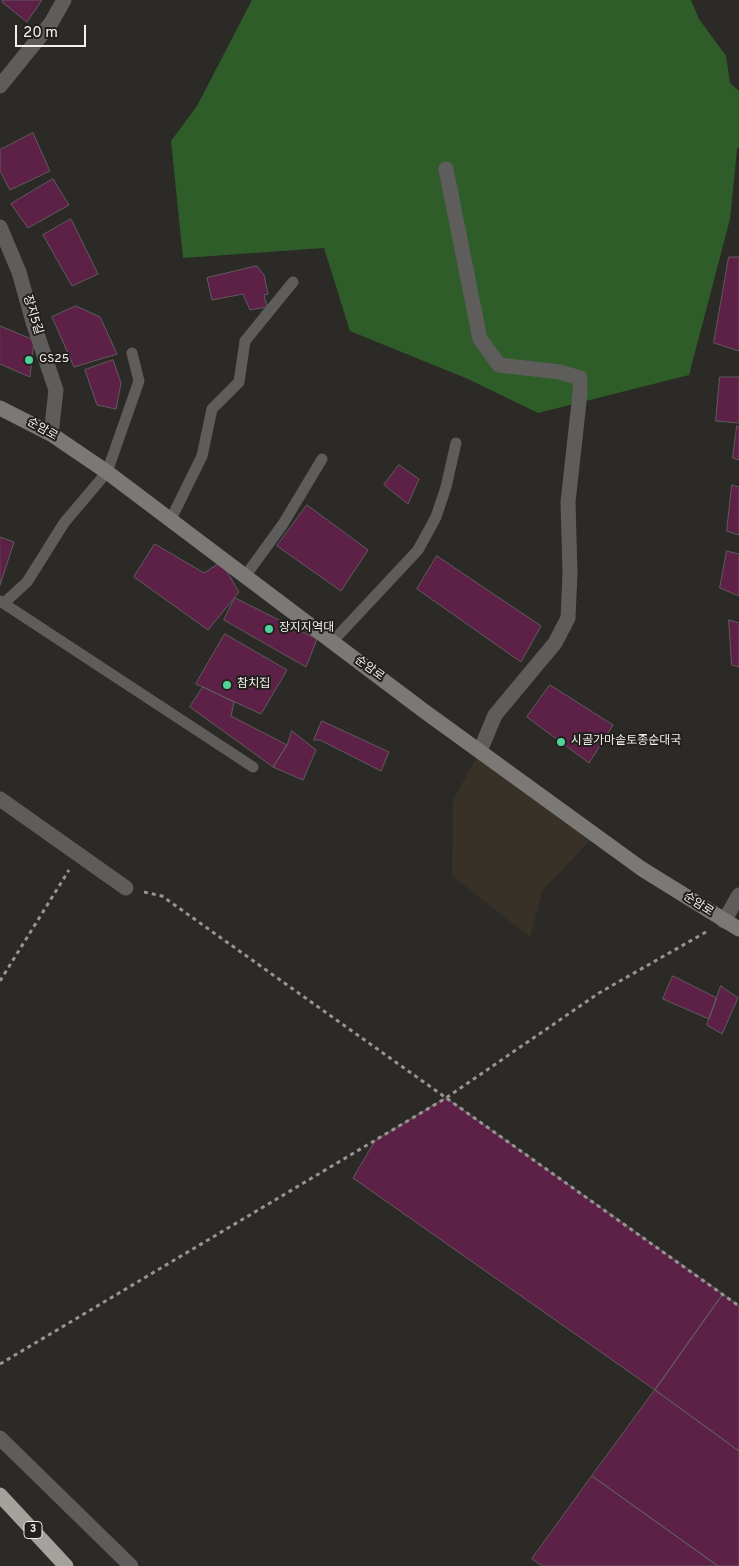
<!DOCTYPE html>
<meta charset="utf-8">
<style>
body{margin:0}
#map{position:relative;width:739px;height:1566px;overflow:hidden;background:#2c2a26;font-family:Overpass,sans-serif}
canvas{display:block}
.scale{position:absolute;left:15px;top:25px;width:71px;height:22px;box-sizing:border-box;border:2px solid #f2f1ee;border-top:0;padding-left:6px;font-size:15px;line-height:18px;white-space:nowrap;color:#f2f1ee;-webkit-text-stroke:4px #23201d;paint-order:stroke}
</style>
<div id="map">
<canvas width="739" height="1566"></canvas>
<div class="scale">20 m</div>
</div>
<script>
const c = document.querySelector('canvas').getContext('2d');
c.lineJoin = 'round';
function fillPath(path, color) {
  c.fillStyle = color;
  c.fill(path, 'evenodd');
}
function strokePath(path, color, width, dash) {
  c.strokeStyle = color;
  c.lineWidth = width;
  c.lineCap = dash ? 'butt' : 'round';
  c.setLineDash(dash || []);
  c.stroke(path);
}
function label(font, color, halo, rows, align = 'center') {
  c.font = font + ' Overpass,"Noto Sans KR",sans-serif';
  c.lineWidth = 4;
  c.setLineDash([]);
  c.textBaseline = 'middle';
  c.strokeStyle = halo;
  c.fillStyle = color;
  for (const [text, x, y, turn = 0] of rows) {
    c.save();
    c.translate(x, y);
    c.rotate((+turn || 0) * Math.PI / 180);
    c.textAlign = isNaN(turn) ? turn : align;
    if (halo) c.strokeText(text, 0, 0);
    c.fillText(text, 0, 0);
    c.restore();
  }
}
fillPath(new Path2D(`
 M480 751 595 835 543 890 530 937 452 876 453 800Z`), '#373128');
fillPath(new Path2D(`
 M252 0H691L699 19 726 56 730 83 739 91V147L737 149 730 219 689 375 538 413 468 379 350 331 324 248 183 258 171 141 197 106Z`), '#2e5d2a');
const building = new Path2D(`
 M3 0H42L27 22 2 2Z
 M33 133 50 171 10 190 0 171V150Z
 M53 179 69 205 28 228 11 204Z
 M71 219 98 274 72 286 43 235Z
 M729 257H739V351L714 343Z
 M257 266 264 275 268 294 264 295 267 307 250 310 243 294 212 300 207 278Z
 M76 306 100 317 117 354 74 367 52 317Z
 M0 326 34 340 30 377 0 364Z
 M113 360 121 383 116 409 97 405 85 370Z
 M720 377H739V423L716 421Z
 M737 426 739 427V460L733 458Z
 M399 465 419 479 408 504 384 485Z
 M732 485 739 487V535L727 531Z
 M307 505 368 550 341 591 277 546Z
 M0 537 14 542 0 585Z
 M155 544 204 573 221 562 239 592 208 630 134 577Z
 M727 551 739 554V596L720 588Z
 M437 556 541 626 521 662 417 589Z
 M235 598 317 639 306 667 224 620Z
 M729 620 739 623V667L732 665Z
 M225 634 287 670 261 714 196 684Z
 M550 685 613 725 589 763 527 717Z
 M203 687 234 702 231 716 287 745 273 767 190 707Z
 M322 721 389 752 381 771 320 740H314Z
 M292 731 316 750 303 780 273 767 287 745Z
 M673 976 717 998 709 1019 663 999Z
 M721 986 738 998 722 1034 707 1025Z
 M446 1098 723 1294 655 1390 353 1178 375 1141Z
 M723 1294 739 1306V1451L655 1390Z
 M655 1390 739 1451V1566H718L592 1476Z
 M592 1476 718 1566H542L532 1559Z`);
fillPath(building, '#5d2046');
strokePath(building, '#615b5e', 1);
strokePath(new Path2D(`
 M144 892 162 896 739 1306
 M0 981 69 870
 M0 1364 446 1098 599 993 706 932`), '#979592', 3, [4, 4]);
strokePath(new Path2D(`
 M171 519 202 456 212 409 239 382 245 341 293 282
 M246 575 283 524 322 459
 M0 601 253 767
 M4 603 27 582 64 523 107 472 139 381 132 353
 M332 642 418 550 436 517 446 487 456 443`), '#5e5d5b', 11);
strokePath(new Path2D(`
 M0 86 51 23 64 0
 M446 169 480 339 499 365 560 372 580 378V393L568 502 570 573 568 618 555 643 495 715 480 751
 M0 227 19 272 33 322 56 390 51 434
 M0 799 126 888
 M724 921 739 895
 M0 1438 131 1566`), '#5e5d5b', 15);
strokePath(new Path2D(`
 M0 408 51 434 107 472 424 711 562 811 642 869 739 929`), '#7b7976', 15);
strokePath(new Path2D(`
 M0 1495 66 1566`), '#a4a29d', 15);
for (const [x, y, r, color] of [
 [29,360,5,"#50d398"],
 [269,629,5,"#50d398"],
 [227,685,5,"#50d398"],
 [561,742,5,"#50d398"]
]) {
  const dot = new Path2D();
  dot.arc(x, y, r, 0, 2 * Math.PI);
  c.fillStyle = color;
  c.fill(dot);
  strokePath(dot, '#23201d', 2);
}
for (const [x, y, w] of [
 [33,1530,18]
]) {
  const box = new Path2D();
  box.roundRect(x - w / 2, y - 8.5, w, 17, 4);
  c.fillStyle = '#23201d';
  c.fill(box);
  strokePath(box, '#f2f1ee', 1);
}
label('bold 11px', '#f2f1ee', null, [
 ["3",33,1530]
]);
label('12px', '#f2f1ee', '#23201d', [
 ["장지5길",32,315,73],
 ["순암로",42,430,30],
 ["순암로",369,669,36],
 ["순암로",698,905,33]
]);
label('12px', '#f2f1ee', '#23201d', [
 ["GS25",39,360],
 ["장지지역대",279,629],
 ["참치집",237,685],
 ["시골가마솥토종순대국",571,742]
], 'left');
</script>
